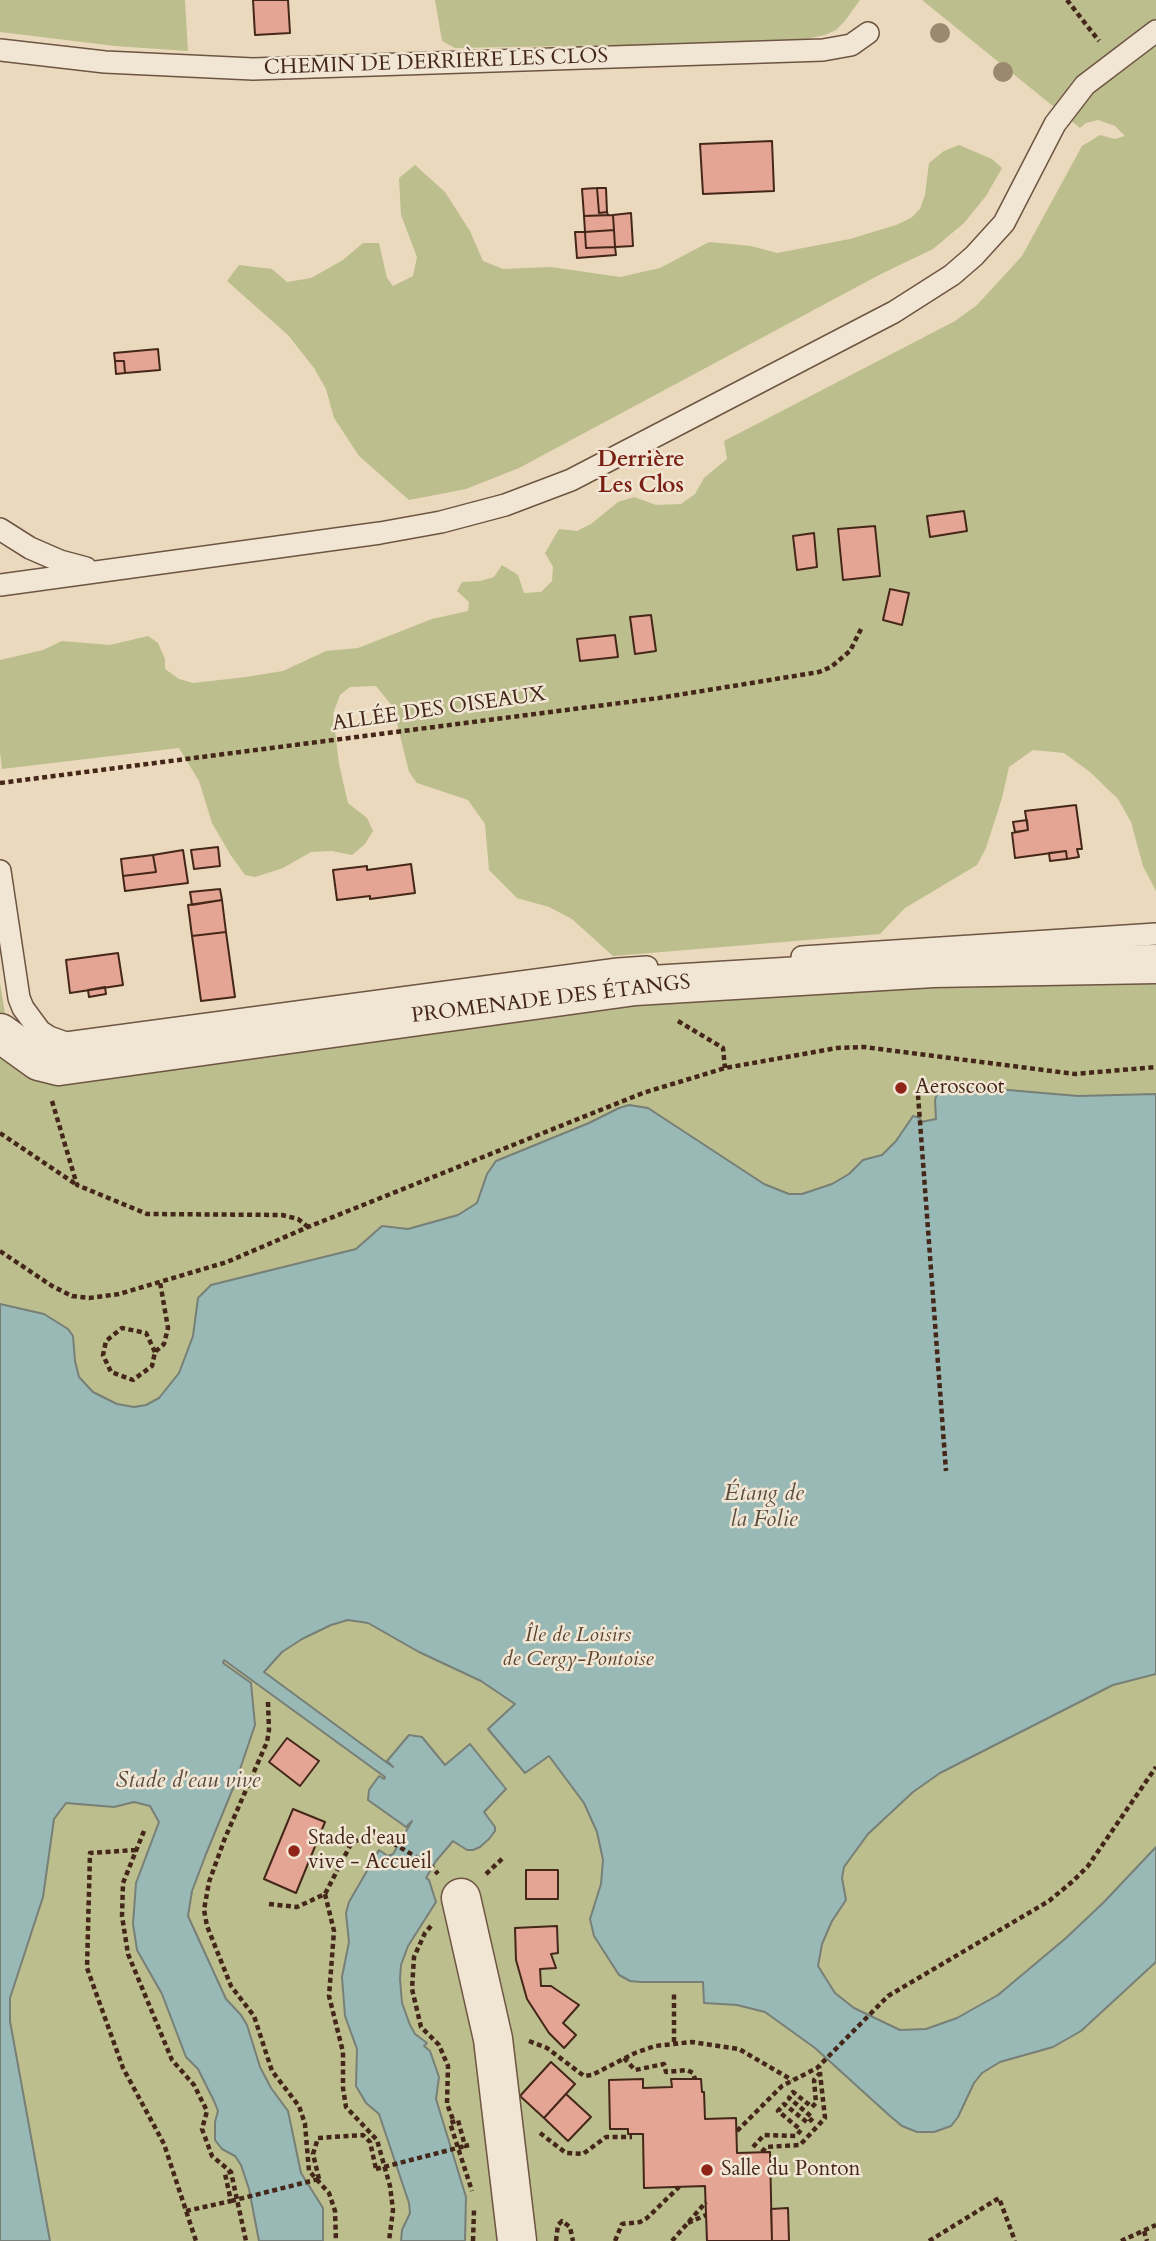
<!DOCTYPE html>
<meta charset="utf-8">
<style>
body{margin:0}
canvas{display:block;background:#ead9bc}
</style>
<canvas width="1156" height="2241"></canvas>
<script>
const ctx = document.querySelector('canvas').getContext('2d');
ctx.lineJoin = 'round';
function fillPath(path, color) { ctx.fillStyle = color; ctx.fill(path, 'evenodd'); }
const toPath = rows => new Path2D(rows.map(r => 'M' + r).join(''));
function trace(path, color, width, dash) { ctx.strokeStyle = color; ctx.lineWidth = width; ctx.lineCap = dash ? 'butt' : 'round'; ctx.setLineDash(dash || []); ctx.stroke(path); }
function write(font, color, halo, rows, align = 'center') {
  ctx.font = font + ' Cardo,serif'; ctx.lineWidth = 5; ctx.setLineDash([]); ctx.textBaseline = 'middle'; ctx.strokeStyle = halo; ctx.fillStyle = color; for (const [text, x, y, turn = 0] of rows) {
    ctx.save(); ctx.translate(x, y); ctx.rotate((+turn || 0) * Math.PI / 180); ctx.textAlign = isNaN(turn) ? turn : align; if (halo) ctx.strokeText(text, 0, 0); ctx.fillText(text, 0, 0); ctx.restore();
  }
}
const green = toPath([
 [0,0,185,0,188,51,115,46,0,32],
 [435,0,860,0,844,22,836,30,825,35,790,42,455,48,442,41],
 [922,0,1156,0,1156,891,1143,866,1131,822,1118,799,1090,772,1064,753,1033,750,1009,767,1002,798,986,848,977,865,905,908,880,934,613,956,572,919,549,907,517,898,489,870,485,824,468,800,417,783,409,772,393,707,376,686,350,687,340,695,333,714,339,764,348,803,367,818,373,831,365,844,352,855,332,851,311,852,283,868,255,877,245,875,230,854,212,823,199,781,179,748,2,769,0,752,0,660,43,650,62,641,110,645,148,636,158,643,165,659,165,669,179,679,193,683,246,677,283,671,326,651,358,648,432,619,468,611,469,602,457,591,462,582,480,581,494,577,502,565,518,575,524,593,541,592,552,581,553,567,545,553,559,529,577,531,591,524,618,502,634,497,656,505,681,504,695,494,704,478,727,459,724,441,955,321,977,305,1022,256,1082,146,1100,135,1115,139,1125,136,1115,126,1098,120,1086,123,1080,128],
 [959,145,992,159,1002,168,986,196,964,223,933,249,879,275,519,468,466,489,409,500,359,456,334,418,326,389,314,368,288,335,227,281,239,265,272,269,287,282,311,278,343,260,363,243,379,243,387,278,393,286,413,276,417,257,401,215,399,178,415,165,445,192,470,231,483,261,503,269,551,267,620,277,660,268,709,242,751,246,777,253,850,239,896,225,911,218,920,209,925,195,929,163,944,151],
 [1156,951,1156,2241,0,2241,0,983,5,1013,11,1022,30,1039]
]);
const water = toPath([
 [950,1085,1078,1096,1156,1094,1156,1674,1113,1685,940,1773,913,1792,868,1834,844,1867,842,1878,846,1900,832,1921,822,1944,818,1966,835,1993,854,2008,900,2030,926,2029,957,2018,998,1995,1066,1938,1104,1902,1156,1847,1156,1962,1081,2031,1053,2047,1000,2062,982,2073,974,2083,958,2117,951,2126,934,2132,917,2132,902,2126,890,2116,815,2048,765,2012,737,2005,704,2003,703,1982,640,1982,630,1981,619,1975,594,1936,590,1919,601,1884,603,1860,597,1832,584,1803,549,1756,525,1773,488,1729,515,1704,481,1681,419,1652,368,1623,348,1620,331,1625,302,1639,282,1652,264,1672,393,1767,387,1761,409,1735,422,1737,445,1765,470,1744,506,1789,484,1812,495,1827,495,1831,489,1839,480,1847,473,1850,467,1850,453,1841,436,1861,426,1878,429,1880,436,1902,408,1946,401,1965,400,1979,402,2003,410,2025,415,2034,427,2043,424,2046,430,2051,439,2077,436,2099,466,2197,465,2241,401,2241,402,2230,410,2213,409,2203,379,2114,366,2103,356,2086,357,2049,345,2016,342,1977,349,1942,346,1913,349,1902,379,1850,388,1856,393,1854,412,1821,406,1827,368,1800,369,1790,379,1776,384,1779,385,1777,224,1660,223,1663,251,1683,255,1725,236,1781,206,1854,192,1891,188,1916,226,1999,241,2015,247,2025,260,2067,271,2088,288,2111,301,2173,323,2208,323,2241,259,2241,249,2189,241,2165,235,2156,222,2149,215,2140,215,2122,218,2111,214,2101,198,2069,186,2057,162,1994,137,1950,133,1924,136,1883,159,1822,150,1806,134,1802,114,1807,66,1803,54,1819,43,1897,10,1998,10,2021,50,2241,0,2241,0,1304,44,1314,68,1329,73,1336,75,1361,79,1377,93,1392,117,1404,134,1407,146,1405,159,1398,179,1373,193,1336,198,1298,211,1285,356,1249,382,1226,408,1229,458,1215,477,1203,487,1174,496,1161,589,1123,619,1108,629,1105,648,1108,764,1184,789,1194,802,1194,832,1184,849,1174,863,1160,882,1155,896,1141,913,1116,920,1118,921,1122,936,1119,935,1100,938,1090,950,1085]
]);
const building = toPath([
 [253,0,288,0,290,33,255,35,253,0],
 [772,141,774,191,703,194,700,144,772,141],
 [597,188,599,213,607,212,608,215,584,216,582,189,597,188],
 [597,188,606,188,607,212,599,213,597,188],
 [631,213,633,246,615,247,613,215,631,213],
 [613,215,614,230,585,232,584,216,613,215],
 [614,230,615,247,586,248,585,232,614,230],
 [575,232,585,232,586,248,615,247,616,255,577,258,575,232],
 [158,349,160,370,125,373,124,361,115,361,114,353,158,349],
 [115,361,124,361,125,373,116,374,115,361],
 [964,511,967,531,930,537,927,516,964,511],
 [875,526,880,576,843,580,838,529,875,526],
 [814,533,817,567,797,570,793,536,814,533],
 [890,589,909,593,902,625,883,620,890,589],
 [651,615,656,651,635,654,630,617,651,615],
 [615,635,618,657,580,661,577,639,615,635],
 [1076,805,1082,849,1077,849,1079,857,1067,859,1066,851,1015,858,1012,833,1028,830,1025,811,1076,805],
 [1027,820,1028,830,1015,832,1013,822,1027,820],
 [218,847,220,866,194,869,191,850,218,847],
 [183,850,188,883,125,891,123,876,156,872,153,855,183,850],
 [1066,851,1067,859,1050,861,1049,853,1066,851],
 [153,855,156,872,123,876,121,859,153,855],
 [411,864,415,893,370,899,370,896,337,900,333,870,367,866,367,870,411,864],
 [220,889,222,900,192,905,190,892,220,889],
 [222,900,226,932,192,936,188,905,222,900],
 [226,932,235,997,201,1001,192,936,226,932],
 [118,953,123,985,70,993,66,960,118,953],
 [105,987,106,994,89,997,88,990,105,987],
 [287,1738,319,1761,300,1786,269,1762,287,1738],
 [293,1809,325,1822,296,1893,264,1879,293,1809],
 [526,1870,558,1870,558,1899,526,1899,526,1870],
 [557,1926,558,1953,551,1954,556,1968,540,1969,541,1986,551,1986,579,2005,563,2023,576,2035,564,2048,549,2033,527,1999,516,1960,515,1928,557,1926],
 [551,2062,575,2084,544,2118,520,2096,551,2062],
 [643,2079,643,2088,672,2087,671,2079,701,2079,702,2092,704,2092,705,2119,736,2118,737,2153,770,2152,772,2241,707,2241,705,2186,644,2188,643,2134,628,2134,628,2129,610,2129,609,2080,643,2079],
 [566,2094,591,2117,568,2141,544,2118,566,2094],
 [788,2208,789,2241,772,2241,771,2209,788,2208]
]);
const path = toPath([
 [1067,0,1099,41],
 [0,783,659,698,819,672,831,667,850,651,861,629],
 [678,1021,723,1048,725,1068],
 [918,1095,946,1471],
 [52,1101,77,1185,147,1214,282,1215,298,1219,308,1227],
 [0,1133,77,1185],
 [0,1251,52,1286,72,1296,89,1298,119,1294,227,1262,308,1227,643,1093,725,1068,837,1048,864,1047,1075,1074,1156,1067],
 [155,1352,146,1333,122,1328,106,1341,103,1355,111,1372,133,1380,152,1366,155,1352,164,1344,168,1328,160,1282],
 [268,1702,269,1730,267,1742,225,1838,209,1882,204,1910,207,1926,231,1986,254,2016,272,2071,299,2106,305,2124,309,2171,329,2193,335,2211,336,2241],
 [144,1831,123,1883,122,1916,128,1954,172,2060,194,2085,207,2111,202,2129,212,2156,231,2172,246,2241],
 [136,1850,90,1853,87,1968,123,2068,164,2144,196,2241],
 [486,1874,503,1858],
 [325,1894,334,1931,329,1996,343,2052,343,2088,346,2107,377,2140,390,2186,393,2210,389,2241],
 [269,1904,297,1907,325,1894,352,1842,375,1835,398,1846,432,1867,438,1874],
 [431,1926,425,1933,414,1957,412,1989,421,2027,439,2045,448,2066,447,2104,454,2122],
 [529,2041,547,2048,584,2076,592,2075,635,2053,655,2046,692,2042,739,2049,792,2080],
 [674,2042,674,1993],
 [624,2058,635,2070,664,2064,666,2072,687,2070,693,2073,695,2079],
 [737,2131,782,2086,817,2068,888,1996,1049,1901,1073,1881,1088,1866,1156,1767],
 [540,2133,566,2153,583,2154,606,2137,632,2137],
 [469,2145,465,2146,458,2120,450,2123,472,2191],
 [753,2147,764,2135,796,2136,801,2130,778,2111,784,2104,808,2123,813,2118,789,2098,793,2092,812,2107,816,2103,814,2080,820,2073,819,2066],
 [762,2152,766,2147,800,2145,825,2118,820,2073],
 [319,2179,313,2154,318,2138,363,2135,370,2142,376,2169],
 [186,2211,231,2201,225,2174,230,2172],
 [688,2223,706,2215],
 [1144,2231,1147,2241],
 [473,2241,474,2210],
 [556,2241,558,2225,562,2221,570,2227,573,2241],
 [615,2241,622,2224,640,2222,647,2218,679,2187],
 [672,2241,706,2202],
 [929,2241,999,2198,1015,2241],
 [1121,2241,1156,2225]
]);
const lane = toPath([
 [0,50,105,62,253,69,823,50,851,45,868,33],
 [0,529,30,548,60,561,86,568],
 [0,585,380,533,441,522,505,505,571,480,894,312,952,275,974,256,1004,223,1055,124,1085,85,1156,31],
 [0,871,19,998,23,1008,40,1031,49,1037,66,1043,618,969,647,967],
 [802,957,1156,934]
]);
const street = toPath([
 [0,1033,39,1061,59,1066,635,986,933,968,1156,964],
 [461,1898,493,2039,517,2241]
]);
const pathBridge = toPath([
 [376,2169,465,2146],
 [231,2201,319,2179]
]);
const trees = [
 [940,33],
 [1003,72]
];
const markers = [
 [901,1088,7,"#8f2418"],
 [294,1851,7,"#8f2418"],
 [707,2170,7,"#8f2418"]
];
const streetNames = [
 ["CHEMIN DE DERRIÈRE LES CLOS",436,63,-2],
 ["ALLÉE DES OISEAUX",439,710,-8],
 ["PROMENADE DES ÉTANGS",551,1000,-7]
];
const poiNames = [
 ["Aeroscoot",915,1088],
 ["Stade d'eau",308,1839],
 ["vive - Accueil",308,1863],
 ["Salle du Ponton",721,2170]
];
const parkNames = [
 ["Île de Loisirs",578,1636],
 ["de Cergy-Pontoise",578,1660]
];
const neighbourhoodNames = [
 ["Derrière",641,461],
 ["Les Clos",641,487]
];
const waterNames = [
 ["Étang de",764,1495],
 ["la Folie",764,1521],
 ["Stade d'eau vive",188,1782]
];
fillPath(green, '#bcbe8d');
fillPath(water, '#98b9b5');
trace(water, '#777f77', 2);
fillPath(building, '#e5a594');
trace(building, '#452719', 2);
trace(lane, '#6e5442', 24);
trace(street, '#6e5442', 41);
trace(path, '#452719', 4.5, [5, 3.5]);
trace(lane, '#f1e6d3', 21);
trace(street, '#f1e6d3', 38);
trace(pathBridge, '#452719', 4.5, [5, 3.5]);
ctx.fillStyle = '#9c886f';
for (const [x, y] of trees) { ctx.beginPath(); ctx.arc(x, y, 10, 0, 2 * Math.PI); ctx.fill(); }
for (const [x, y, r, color] of markers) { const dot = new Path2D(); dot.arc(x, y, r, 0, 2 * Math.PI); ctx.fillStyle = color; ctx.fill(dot); trace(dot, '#f1e6d3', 2.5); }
write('21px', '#452719', '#f1e6d3', streetNames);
write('21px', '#452719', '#f1e6d3', poiNames, 'left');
write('italic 21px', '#5d4530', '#f1e6d3', parkNames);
write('bold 23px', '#7a1f14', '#f1e6d3', neighbourhoodNames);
write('italic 23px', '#5a4c40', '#f1e6d3', waterNames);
</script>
